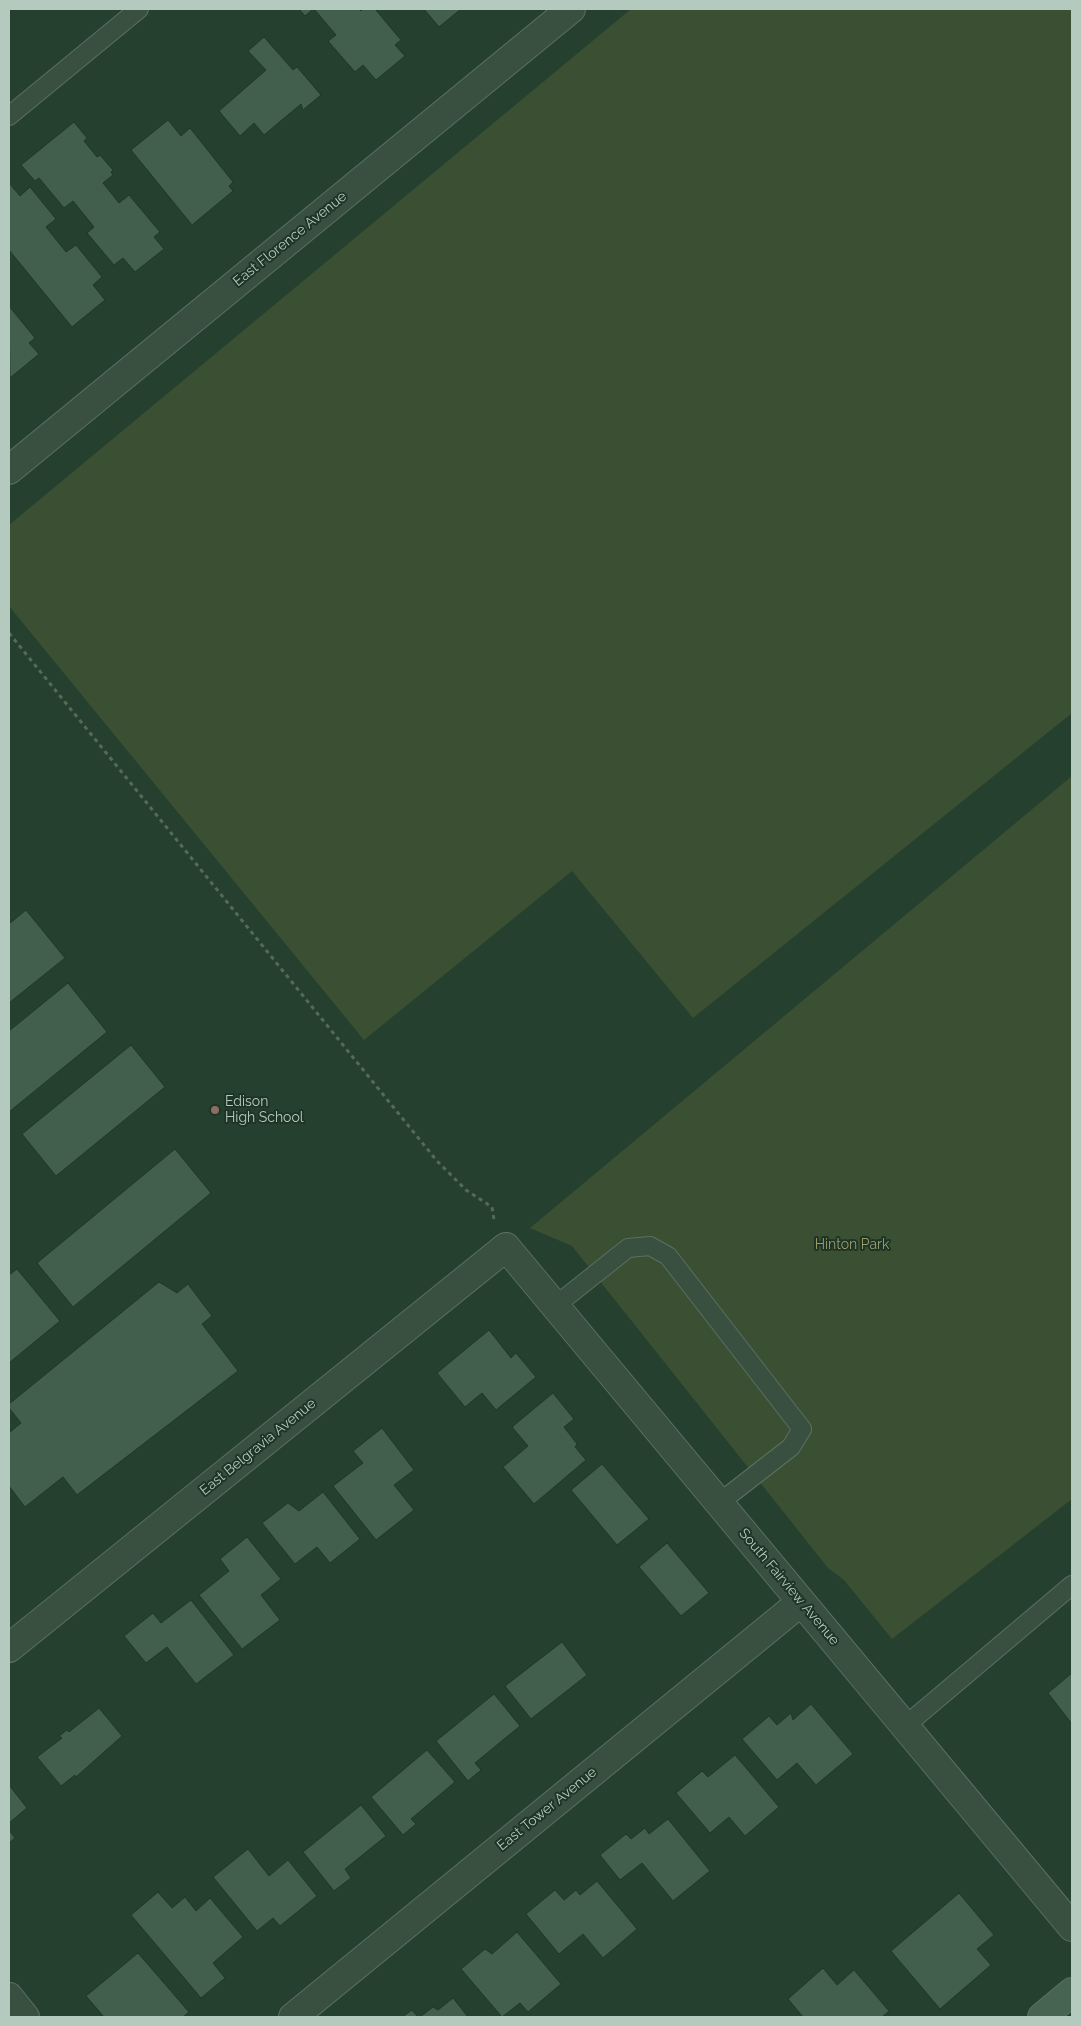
<!DOCTYPE html>
<style>
body{margin:0}
#map{position:relative;width:1081px;height:2026px;overflow:hidden;background:#25402f;font-family:Raleway,sans-serif}
canvas{display:block}
.frame{position:absolute;inset:0;border:10px solid #b5cabe;pointer-events:none}
</style>
<div id="map">
<canvas width="1081" height="2026"></canvas>
<div class="frame"></div>
</div>
<script>
const ctx = document.querySelector('canvas').getContext('2d');
ctx.lineJoin = 'round';
function fillPath(path, color) { ctx.fillStyle = color; ctx.fill(path, 'evenodd'); }
const toPath = rows => new Path2D(rows.map(r => 'M' + r).join(''));
function trace(path, color, width, dash) { ctx.strokeStyle = color; ctx.lineWidth = width; ctx.lineCap = dash ? 'butt' : 'round'; ctx.setLineDash(dash || []); ctx.stroke(path); }
function write(font, color, halo, rows, align = 'center') {
  ctx.font = font + ' Raleway,sans-serif'; ctx.lineWidth = 4; ctx.setLineDash([]); ctx.textBaseline = 'middle'; ctx.strokeStyle = halo; ctx.fillStyle = color; for (const [text, x, y, turn = 0] of rows) {
    ctx.save(); ctx.translate(x, y); ctx.rotate((+turn || 0) * Math.PI / 180); ctx.textAlign = isNaN(turn) ? turn : align; if (halo) ctx.strokeText(text, 0, 0); ctx.fillText(text, 0, 0); ctx.restore();
  }
}
const green = toPath([
 [631,9,1072,9,1072,713,693,1018,572,871,364,1040,9,606,9,525],
 [1072,776,1072,1499,892,1639,844,1580,828,1568,572,1246,530,1228]
]);
const building = toPath([
 [299,9,313,9,305,16,299,9],
 [314,9,359,9,361,11,363,9,375,9,401,40,395,45,405,56,376,80,363,65,355,72,328,41,336,35,314,9],
 [424,9,461,9,439,27,424,9],
 [264,37,293,70,297,67,321,95,303,110,301,104,264,135,254,123,240,136,219,111,266,70,248,51,264,37],
 [168,120,181,136,190,128,233,182,229,186,233,191,192,225,131,150,168,120],
 [74,122,87,138,84,141,97,157,100,155,113,170,111,172,113,175,103,183,119,203,129,195,160,232,154,237,164,249,135,272,123,258,114,265,87,233,94,227,73,201,64,208,39,178,35,181,21,165,74,122],
 [9,183,20,196,30,187,56,219,46,227,66,252,76,245,102,277,93,285,105,300,72,327,9,250,9,183],
 [9,306,35,338,29,343,39,354,10,378,9,306],
 [26,910,65,958,9,1003,9,924,26,910],
 [68,983,107,1032,9,1112,9,1031,68,983],
 [131,1045,165,1087,56,1176,22,1134,131,1045],
 [175,1149,211,1193,73,1307,37,1263,175,1149],
 [17,1269,60,1321,9,1363,9,1275,17,1269],
 [159,1282,177,1293,188,1284,212,1316,202,1324,238,1371,77,1495,63,1477,25,1507,9,1486,9,1433,21,1423,9,1408,9,1404,159,1282],
 [489,1330,511,1358,516,1353,536,1377,496,1410,482,1393,465,1407,437,1373,489,1330],
 [553,1393,574,1419,564,1427,577,1444,575,1447,586,1460,534,1504,503,1467,528,1446,512,1427,553,1393],
 [382,1428,414,1470,394,1485,414,1510,376,1540,333,1486,363,1463,353,1451,382,1428],
 [602,1464,649,1519,617,1545,571,1490,602,1464],
 [323,1492,360,1539,330,1563,317,1547,295,1564,262,1523,288,1503,299,1511,323,1492],
 [247,1537,281,1579,261,1595,280,1620,242,1649,199,1595,229,1571,220,1559,247,1537],
 [667,1543,709,1593,681,1616,639,1567,667,1543],
 [191,1600,234,1655,196,1684,167,1647,146,1663,124,1636,153,1613,161,1623,191,1600],
 [562,1642,587,1675,531,1719,505,1686,562,1642],
 [1072,1673,1072,1724,1048,1693,1072,1673],
 [494,1694,520,1726,475,1763,481,1770,468,1781,436,1741,494,1694],
 [811,1704,853,1754,816,1785,797,1763,777,1780,742,1739,769,1716,777,1725,791,1713,793,1720,811,1704],
 [99,1708,122,1736,76,1777,75,1775,61,1786,37,1757,62,1738,59,1736,67,1730,69,1732,99,1708],
 [427,1750,455,1782,411,1819,416,1824,403,1835,371,1797,427,1750],
 [735,1755,779,1807,745,1836,729,1817,710,1833,676,1793,702,1771,708,1777,735,1755],
 [9,1785,27,1808,9,1823,9,1785],
 [361,1805,386,1836,345,1869,351,1878,334,1891,303,1852,361,1805],
 [668,1819,710,1871,673,1901,642,1863,620,1880,600,1855,626,1834,631,1839,645,1828,649,1834,668,1819],
 [9,1830,15,1838,9,1843,9,1830],
 [248,1849,269,1876,288,1860,317,1896,280,1926,273,1918,257,1931,213,1877,248,1849],
 [597,1881,637,1929,603,1958,583,1934,559,1954,526,1914,555,1890,564,1900,576,1890,580,1895,597,1881],
 [158,1892,172,1908,185,1897,196,1911,210,1898,243,1937,213,1963,225,1978,201,1998,131,1915,158,1892],
 [959,1893,994,1935,977,1949,991,1965,940,2009,891,1951,959,1893],
 [517,1932,561,1984,528,2012,520,2003,502,2017,461,1969,485,1949,492,1954,517,1932],
 [138,1953,189,2012,183,2017,104,2017,86,1996,138,1953],
 [823,1968,837,1985,854,1970,889,2011,882,2017,803,2017,788,1999,823,1968],
 [453,1998,468,2017,420,2017,433,2007,438,2010,453,1998],
 [412,2010,418,2017,402,2017,412,2010]
]);
const path = toPath([
 [9,633,437,1161,466,1190,492,1207,494,1220]
]);
const lane = toPath([
 [9,116,139,9],
 [555,1306,628,1248,650,1246,668,1256,802,1429,791,1447,719,1503],
 [905,1726,1072,1585]
]);
const street = toPath([
 [9,470,571,9],
 [9,1648,506,1247,1072,1927],
 [9,1997,25,2017],
 [293,2017,801,1602]
]);
const secondary = toPath([
 [1042,2017,1072,1992]
]);
const markers = [
 [215,1110,5,"#8d6e63"]
];
const streetNames = [
 ["East Florence Avenue",290,239,-39],
 ["East Belgravia Avenue",258,1447,-39],
 ["South Fairview Avenue",789,1587,50],
 ["East Tower Avenue",547,1809,-39]
];
const poiNames = [
 ["Edison",225,1102],
 ["High School",225,1118]
];
const parkNames = [
 ["Hinton Park",852,1245]
];
fillPath(green, '#3b5032');
fillPath(building, '#415f4c');
trace(building, '#203728', 1);
trace(lane, '#5a7062', 20);
trace(street, '#5a7062', 30);
trace(secondary, '#5a7062', 30);
trace(path, '#556b54', 3, [4, 4]);
trace(lane, '#395041', 18);
trace(street, '#395041', 28);
trace(secondary, '#476352', 28);
for (const [x, y, r, color] of markers) { const dot = new Path2D(); dot.arc(x, y, r, 0, 2 * Math.PI); ctx.fillStyle = color; ctx.fill(dot); trace(dot, '#1e3526', 2); }
write('14px', '#b5cabe', '#1e3526', streetNames);
write('14px', '#b5cabe', '#1e3526', poiNames, 'left');
write('14px', '#9b9c6c', '#1e3526', parkNames);
</script>
